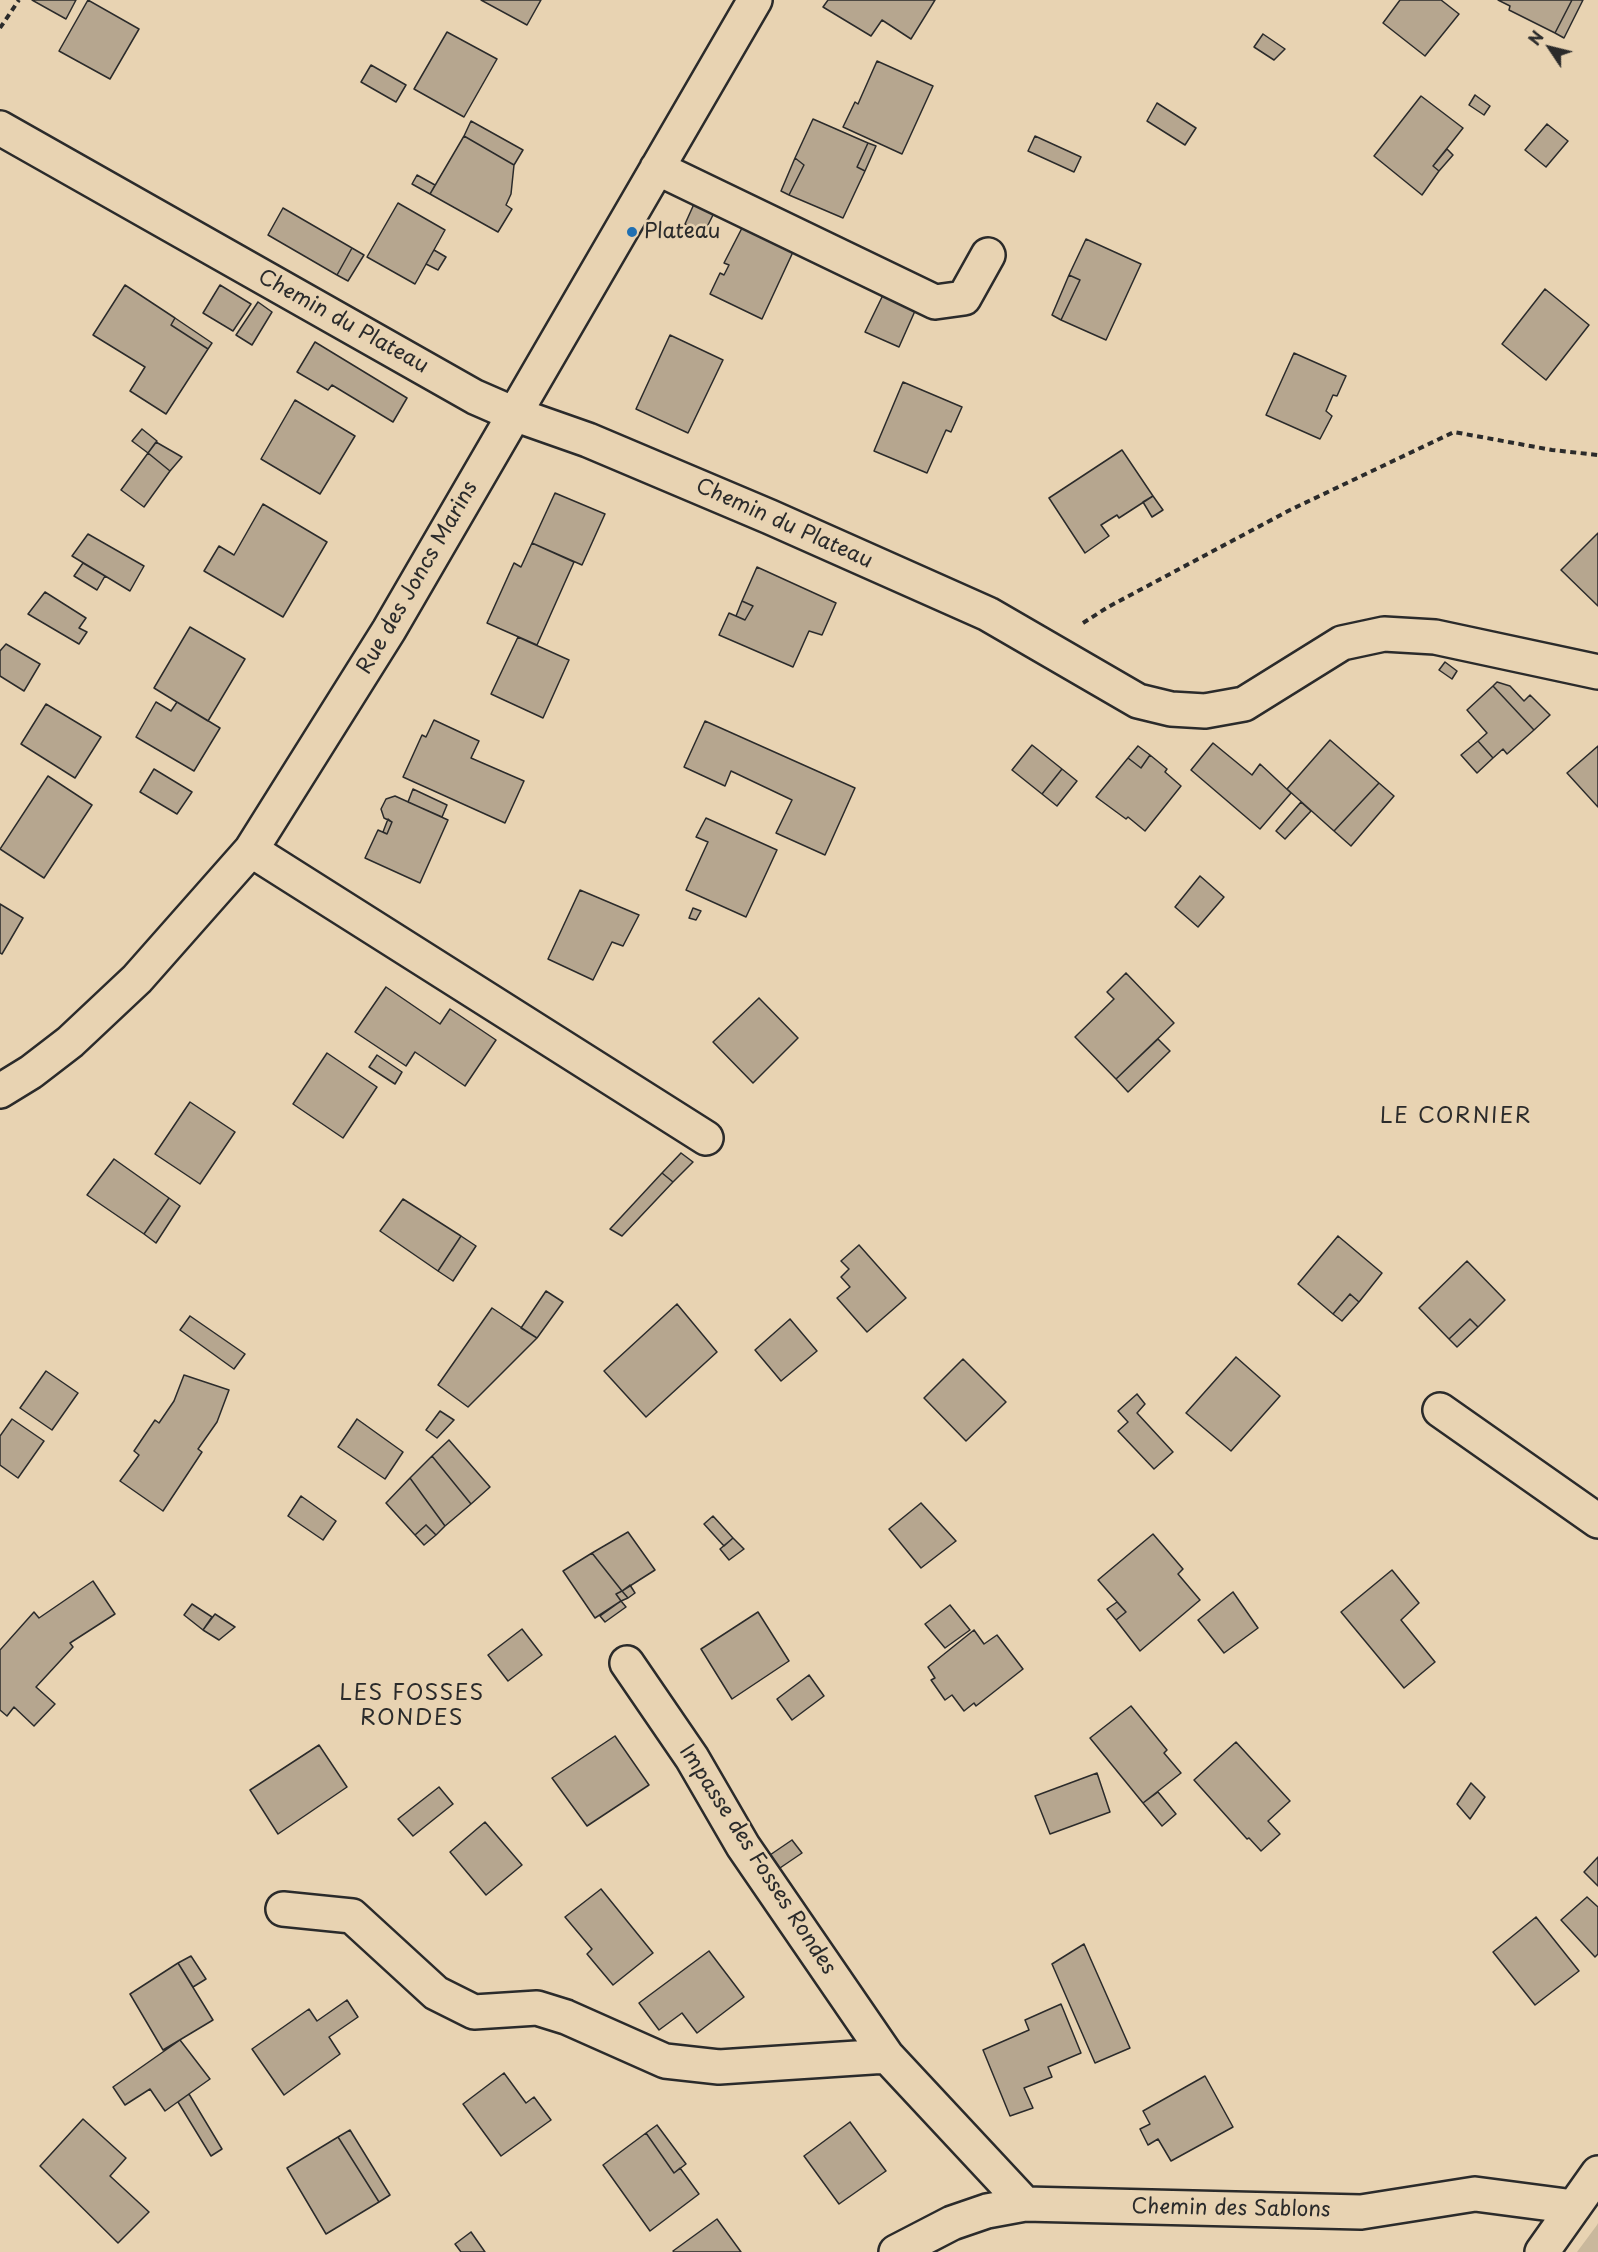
<!DOCTYPE html>
<style>
body{margin:0}
#map{position:relative;width:1598px;height:2252px;overflow:hidden;background:#e8d3b2;font-family:"Playpen Sans",sans-serif}
canvas{display:block}
.north{position:absolute;left:1520px;top:18px;width:60px;height:60px;-webkit-text-stroke:4px #e8d3b2;paint-order:stroke;rotate:305deg;font-size:16px;font-weight:700;line-height:24px;text-align:center;color:#2b2b2b}
.north::after{content:'';display:block;margin:auto;width:21px;height:27px;background:#2b2b2b;clip-path:polygon(50% 0,100% 100%,50% 72%,0 100%)}
</style>
<div id="map">
<canvas width="1598" height="2252"></canvas>
<div class="north">N</div>
</div>
<script>
const ctx = document.querySelector('canvas').getContext('2d');
ctx.lineJoin = 'round';
function fillPath(path, color) { ctx.fillStyle = color; ctx.fill(path, 'evenodd'); }
const toPath = rows => new Path2D(rows.map(r => 'M' + r).join(''));
function trace(path, color, width, dash) { ctx.strokeStyle = color; ctx.lineWidth = width; ctx.lineCap = dash ? 'butt' : 'round'; ctx.setLineDash(dash || []); ctx.stroke(path); }
function write(font, color, halo, rows, align = 'center') {
  ctx.font = font + ' "Playpen Sans",sans-serif'; ctx.lineWidth = 5; ctx.setLineDash([]); ctx.textBaseline = 'middle'; ctx.strokeStyle = halo; ctx.fillStyle = color; for (const [text, x, y, turn = 0] of rows) {
    ctx.save(); ctx.translate(x, y); ctx.rotate((+turn || 0) * Math.PI / 180); ctx.textAlign = isNaN(turn) ? turn : align; if (halo) ctx.strokeText(text, 0, 0); ctx.fillText(text, 0, 0); ctx.restore();
  }
}
const green = toPath([
 [1598,2223,1598,2252,1577,2252,1597,2225]
]);
const building = toPath([
 [32,0,76,0,66,19,32,0],
 [88,0,139,29,110,79,59,51,88,0],
 [481,0,541,0,527,25,481,0],
 [828,0,935,0,911,39,882,20,871,36,823,7,828,0],
 [1400,0,1441,0,1459,14,1425,56,1383,23,1400,0],
 [1498,0,1572,0,1555,33,1509,10,1510,6,1498,0],
 [1572,0,1583,0,1564,38,1555,33,1572,0],
 [447,32,497,59,464,117,414,89,447,32],
 [1263,34,1285,49,1274,60,1254,47,1263,34],
 [877,61,933,86,902,154,843,127,855,102,858,104,877,61],
 [371,65,406,85,396,102,361,82,371,65],
 [1475,95,1490,106,1484,115,1469,105,1475,95],
 [1421,96,1463,128,1433,166,1439,171,1422,195,1374,156,1421,96],
 [1157,103,1196,128,1185,145,1147,121,1157,103],
 [813,119,868,143,857,167,865,171,843,218,789,195,804,165,795,158,813,119],
 [471,121,523,150,514,165,464,136,471,121],
 [1547,124,1568,141,1546,167,1525,150,1547,124],
 [464,136,514,165,511,194,506,205,512,209,498,232,430,194,464,136],
 [1035,136,1081,157,1074,172,1028,151,1035,136],
 [868,143,876,146,865,171,857,167,868,143],
 [1447,149,1453,155,1439,171,1433,166,1447,149],
 [795,158,804,165,789,195,781,191,795,158],
 [417,175,435,185,430,194,412,184,417,175],
 [398,203,445,230,415,284,367,257,398,203],
 [694,204,714,213,704,233,685,224,694,204],
 [283,208,352,248,337,275,268,235,283,208],
 [742,228,793,252,762,319,710,294,720,273,724,275,729,265,724,263,742,228],
 [1086,239,1141,264,1106,340,1061,320,1080,280,1069,275,1086,239],
 [352,248,364,255,348,281,337,275,352,248],
 [434,250,446,257,438,270,426,264,434,250],
 [1069,275,1080,280,1061,320,1052,315,1069,275],
 [125,285,175,318,171,325,208,349,166,414,130,391,145,367,93,335,125,285],
 [220,285,251,304,233,331,203,313,220,285],
 [1545,289,1589,325,1546,380,1502,344,1545,289],
 [883,295,915,311,899,347,865,332,883,295],
 [258,302,272,312,252,345,236,335,258,302],
 [175,318,212,343,208,349,171,325,175,318],
 [670,335,723,360,688,433,636,409,670,335],
 [315,342,407,398,393,422,332,385,328,390,297,372,315,342],
 [1294,353,1346,376,1337,396,1333,395,1326,411,1332,416,1320,439,1266,415,1294,353],
 [903,382,962,407,951,432,946,430,927,473,874,451,903,382],
 [295,400,355,436,320,494,261,459,295,400],
 [142,429,157,441,148,453,132,441,142,429],
 [156,442,182,457,170,471,148,453,156,442],
 [1122,450,1153,496,1119,518,1117,515,1101,525,1109,536,1085,553,1049,498,1122,450],
 [148,453,170,471,144,507,121,490,148,453],
 [555,493,605,514,582,565,532,543,555,493],
 [1153,496,1163,510,1152,517,1143,502,1153,496],
 [263,504,327,542,283,617,204,571,219,546,234,555,263,504],
 [1598,533,1598,606,1561,570,1598,533],
 [88,534,144,566,130,591,72,556,88,534],
 [532,543,574,562,537,645,487,623,514,563,521,567,532,543],
 [83,563,105,576,97,590,74,576,83,563],
 [757,567,836,603,822,635,809,631,793,667,719,635,729,613,745,620,753,606,742,601,757,567],
 [45,592,86,618,79,628,87,632,79,644,28,614,45,592],
 [742,601,753,606,745,620,736,616,742,601],
 [190,627,245,659,208,721,154,688,190,627],
 [518,637,569,660,543,718,491,694,518,637],
 [6,644,40,664,24,691,0,676,0,651,6,644],
 [1445,662,1457,671,1452,679,1439,670,1445,662],
 [1497,682,1510,686,1524,701,1530,695,1550,715,1534,730,1493,686,1497,682],
 [1493,686,1534,730,1507,754,1503,749,1493,758,1478,741,1487,733,1467,710,1493,686],
 [156,702,171,711,177,702,220,728,194,771,136,737,156,702],
 [46,704,101,737,75,778,21,744,46,704],
 [434,720,479,741,471,758,524,781,505,823,403,777,422,735,426,737,434,720],
 [705,721,855,788,825,855,776,833,792,800,731,771,725,786,684,767,705,721],
 [1330,740,1379,783,1334,831,1287,789,1330,740],
 [1478,741,1493,758,1477,773,1461,755,1478,741],
 [1213,743,1252,775,1260,764,1291,793,1260,829,1191,770,1213,743],
 [1032,745,1062,769,1042,794,1012,770,1032,745],
 [1138,746,1150,755,1141,768,1128,758,1138,746],
 [1598,746,1598,807,1567,773,1598,746],
 [1150,755,1167,769,1165,772,1181,786,1145,831,1128,817,1126,819,1096,797,1128,758,1141,768,1150,755],
 [154,769,192,792,177,814,140,792,154,769],
 [1062,769,1077,781,1057,806,1042,794,1062,769],
 [48,776,92,805,44,878,0,849,48,776],
 [1379,783,1394,796,1351,846,1334,831,1379,783],
 [413,789,447,805,442,817,408,802,413,789],
 [395,796,448,820,420,883,365,858,378,830,387,834,392,822,384,818,381,809,386,799,395,796],
 [1301,802,1311,811,1285,839,1276,831,1301,802],
 [706,818,777,850,746,917,686,890,708,842,696,837,706,818],
 [388,819,392,822,387,834,383,832,388,819],
 [1200,876,1224,897,1198,927,1175,907,1200,876],
 [580,890,639,915,623,946,612,942,593,980,548,959,580,890],
 [0,904,23,918,2,954,0,953,0,904],
 [693,908,701,911,696,920,689,918,693,908],
 [1126,973,1174,1023,1116,1079,1075,1037,1114,999,1107,992,1126,973],
 [386,987,440,1024,450,1009,496,1040,465,1086,415,1052,406,1066,355,1032,386,987],
 [759,998,798,1038,753,1083,713,1042,759,998],
 [1158,1039,1170,1051,1128,1092,1116,1079,1158,1039],
 [327,1053,377,1087,343,1138,293,1104,327,1053],
 [377,1055,402,1072,395,1084,369,1067,377,1055],
 [190,1102,235,1132,200,1184,155,1154,190,1102],
 [681,1153,693,1162,673,1182,662,1173,681,1153],
 [114,1159,169,1198,144,1234,87,1195,114,1159],
 [662,1173,673,1182,622,1236,610,1229,662,1173],
 [169,1198,180,1206,156,1243,144,1234,169,1198],
 [403,1199,461,1236,438,1271,380,1231,403,1199],
 [461,1236,476,1246,453,1281,438,1271,461,1236],
 [1338,1236,1382,1273,1359,1302,1350,1294,1333,1314,1298,1284,1338,1236],
 [859,1245,906,1298,867,1332,837,1298,850,1287,841,1277,849,1269,841,1261,859,1245],
 [1467,1261,1505,1300,1478,1327,1470,1319,1449,1339,1419,1308,1467,1261],
 [546,1291,563,1302,537,1338,521,1328,546,1291],
 [1350,1294,1359,1302,1342,1321,1333,1314,1350,1294],
 [677,1304,717,1352,646,1417,604,1371,677,1304],
 [492,1308,537,1338,468,1407,438,1385,492,1308],
 [190,1316,245,1354,234,1369,180,1330,190,1316],
 [790,1319,817,1351,781,1381,755,1350,790,1319],
 [1470,1319,1478,1327,1457,1347,1449,1339,1470,1319],
 [1236,1357,1280,1396,1231,1451,1186,1413,1236,1357],
 [963,1359,1006,1402,966,1441,924,1398,963,1359],
 [46,1371,78,1393,52,1430,20,1408,46,1371],
 [184,1375,229,1390,217,1422,198,1449,202,1452,163,1511,120,1481,139,1455,134,1451,155,1420,159,1423,174,1401,184,1375],
 [1137,1394,1145,1404,1137,1413,1173,1452,1154,1469,1118,1431,1128,1422,1118,1411,1137,1394],
 [440,1411,454,1420,437,1438,426,1430,440,1411],
 [12,1419,44,1441,18,1478,0,1465,0,1436,12,1419],
 [357,1419,403,1452,385,1479,338,1447,357,1419],
 [449,1440,490,1487,471,1504,432,1456,449,1440],
 [432,1456,471,1504,445,1526,410,1478,432,1456],
 [410,1478,445,1526,436,1535,426,1525,415,1535,386,1503,410,1478],
 [301,1496,336,1521,323,1540,288,1516,301,1496],
 [921,1503,956,1541,921,1568,889,1529,921,1503],
 [713,1516,733,1538,724,1546,704,1524,713,1516],
 [426,1525,436,1535,424,1545,415,1535,426,1525],
 [628,1532,655,1570,622,1591,592,1553,628,1532],
 [1153,1534,1183,1569,1178,1574,1200,1600,1140,1651,1116,1620,1126,1612,1098,1580,1153,1534],
 [733,1538,744,1549,729,1560,720,1549,733,1538],
 [592,1553,622,1591,616,1594,621,1601,595,1618,563,1571,592,1553],
 [1392,1570,1419,1603,1401,1620,1435,1662,1404,1688,1341,1612,1392,1570],
 [93,1581,115,1614,70,1643,73,1647,36,1687,55,1704,34,1726,14,1707,7,1716,0,1710,0,1650,34,1612,39,1618,93,1581],
 [630,1585,635,1593,628,1598,622,1591,630,1585],
 [622,1591,628,1598,621,1601,616,1594,622,1591],
 [1233,1592,1258,1628,1224,1653,1198,1620,1233,1592],
 [621,1601,626,1607,605,1622,600,1616,621,1601],
 [1117,1602,1126,1612,1116,1620,1107,1609,1117,1602],
 [192,1604,212,1617,203,1630,184,1615,192,1604],
 [950,1605,970,1630,945,1648,925,1624,950,1605],
 [758,1612,789,1661,732,1699,701,1649,758,1612],
 [215,1614,235,1627,219,1640,203,1630,215,1614],
 [522,1629,542,1655,508,1681,488,1655,522,1629],
 [974,1630,984,1644,997,1635,1023,1669,976,1706,974,1703,964,1711,952,1695,945,1700,931,1680,935,1678,928,1667,974,1630],
 [809,1675,824,1696,792,1720,777,1699,809,1675],
 [1131,1706,1167,1750,1164,1753,1181,1773,1143,1803,1090,1738,1131,1706],
 [615,1736,649,1785,587,1826,552,1778,615,1736],
 [1236,1742,1290,1801,1268,1821,1280,1834,1261,1851,1249,1838,1247,1839,1194,1780,1236,1742],
 [319,1745,347,1787,278,1834,250,1790,319,1745],
 [1097,1773,1110,1812,1050,1834,1035,1796,1097,1773],
 [1471,1783,1485,1797,1470,1819,1457,1804,1471,1783],
 [439,1787,453,1804,413,1836,398,1819,439,1787],
 [1158,1792,1176,1814,1162,1826,1143,1803,1158,1792],
 [485,1822,522,1865,486,1895,450,1852,485,1822],
 [792,1840,802,1853,777,1870,767,1857,792,1840],
 [1598,1857,1598,1886,1584,1872,1598,1857],
 [601,1889,653,1953,613,1985,587,1954,592,1949,565,1917,601,1889],
 [1587,1897,1598,1907,1598,1954,1595,1957,1561,1920,1587,1897],
 [1536,1917,1579,1971,1535,2005,1493,1952,1536,1917],
 [1084,1944,1130,2048,1095,2063,1052,1964,1084,1944],
 [709,1951,744,1997,697,2033,682,2013,659,2030,639,2003,709,1951],
 [191,1956,206,1979,193,1987,178,1963,191,1956],
 [178,1963,213,2020,163,2050,130,1994,178,1963],
 [347,2000,358,2017,329,2037,340,2054,284,2095,252,2049,309,2009,317,2021,347,2000],
 [1061,2004,1081,2053,1048,2067,1052,2077,1024,2088,1033,2108,1010,2116,983,2050,1029,2030,1025,2020,1061,2004],
 [180,2040,210,2079,165,2111,150,2089,125,2105,113,2087,180,2040],
 [504,2073,526,2103,534,2097,551,2120,501,2156,463,2104,504,2073],
 [1205,2076,1233,2127,1171,2161,1158,2139,1148,2145,1140,2129,1150,2124,1143,2111,1205,2076],
 [189,2094,222,2149,211,2156,178,2102,189,2094],
 [83,2119,126,2158,110,2176,149,2212,118,2243,40,2166,83,2119],
 [850,2122,886,2171,839,2204,804,2156,850,2122],
 [657,2125,686,2164,674,2173,646,2133,657,2125],
 [350,2130,390,2195,379,2202,338,2137,350,2130],
 [646,2133,674,2173,680,2168,699,2194,650,2231,603,2165,646,2133],
 [338,2137,379,2202,326,2234,287,2168,338,2137],
 [717,2219,741,2252,674,2252,673,2251,717,2219],
 [471,2232,485,2252,461,2252,455,2244,471,2232]
]);
const path = toPath([
 [0,28,19,0],
 [1083,623,1108,607,1290,510,1454,432,1552,450,1598,455]
]);
const minor = toPath([
 [0,128,475,397,514,414,588,440,770,517,988,614,1138,701,1171,709,1205,711,1244,704,1342,643,1384,634,1435,637,1598,672],
 [657,168,935,302,964,298,988,255],
 [251,850,706,1138],
 [0,1091,31,1072,70,1042,137,979,251,850,389,630,755,0],
 [1440,1410,1598,1521],
 [627,1663,692,1758,743,1846,887,2056],
 [283,1909,352,1916,436,1993,474,2012,537,2008,566,2017,665,2061,719,2067,887,2056,1025,2204],
 [896,2252,952,2223,987,2211,1025,2204,1361,2212,1475,2194,1574,2207],
 [1542,2252,1598,2173]
]);
const markers = [
 [632,232,6,"#1f6fb2"]
];
const poiNames = [
 ["Plateau",644,232]
];
const streetNames = [
 ["Chemin du Plateau",343,322,29],
 ["Chemin du Plateau",784,524,24],
 ["Rue des Joncs Marins",418,578,-60],
 ["Impasse des Fosses Rondes",757,1860,57],
 ["Chemin des Sablons",1231,2209,1]
];
const neighbourhoodNames = [
 ["LE CORNIER",1456,1117],
 ["LES FOSSES",412,1694],
 ["RONDES",412,1719]
];
fillPath(green, '#c9b89c');
fillPath(building, '#b6a68f');
trace(building, '#2b2b2b', 1.5);
trace(minor, '#2b2b2b', 38);
trace(path, '#2b2b2b', 4, [6, 4.5]);
trace(minor, '#e8d3b2', 33);
for (const [x, y, r, color] of markers) { const dot = new Path2D(); dot.arc(x, y, r, 0, 2 * Math.PI); ctx.fillStyle = color; ctx.fill(dot); trace(dot, '#e8d3b2', 2); }
write('21px', '#2b2b2b', '#e8d3b2', poiNames, 'left');
write('21px', '#2b2b2b', '#e8d3b2', streetNames);
ctx.letterSpacing = '1.5px';
write('22px', '#2b2b2b', '#e8d3b2', neighbourhoodNames);
ctx.letterSpacing = '0px';
</script>
